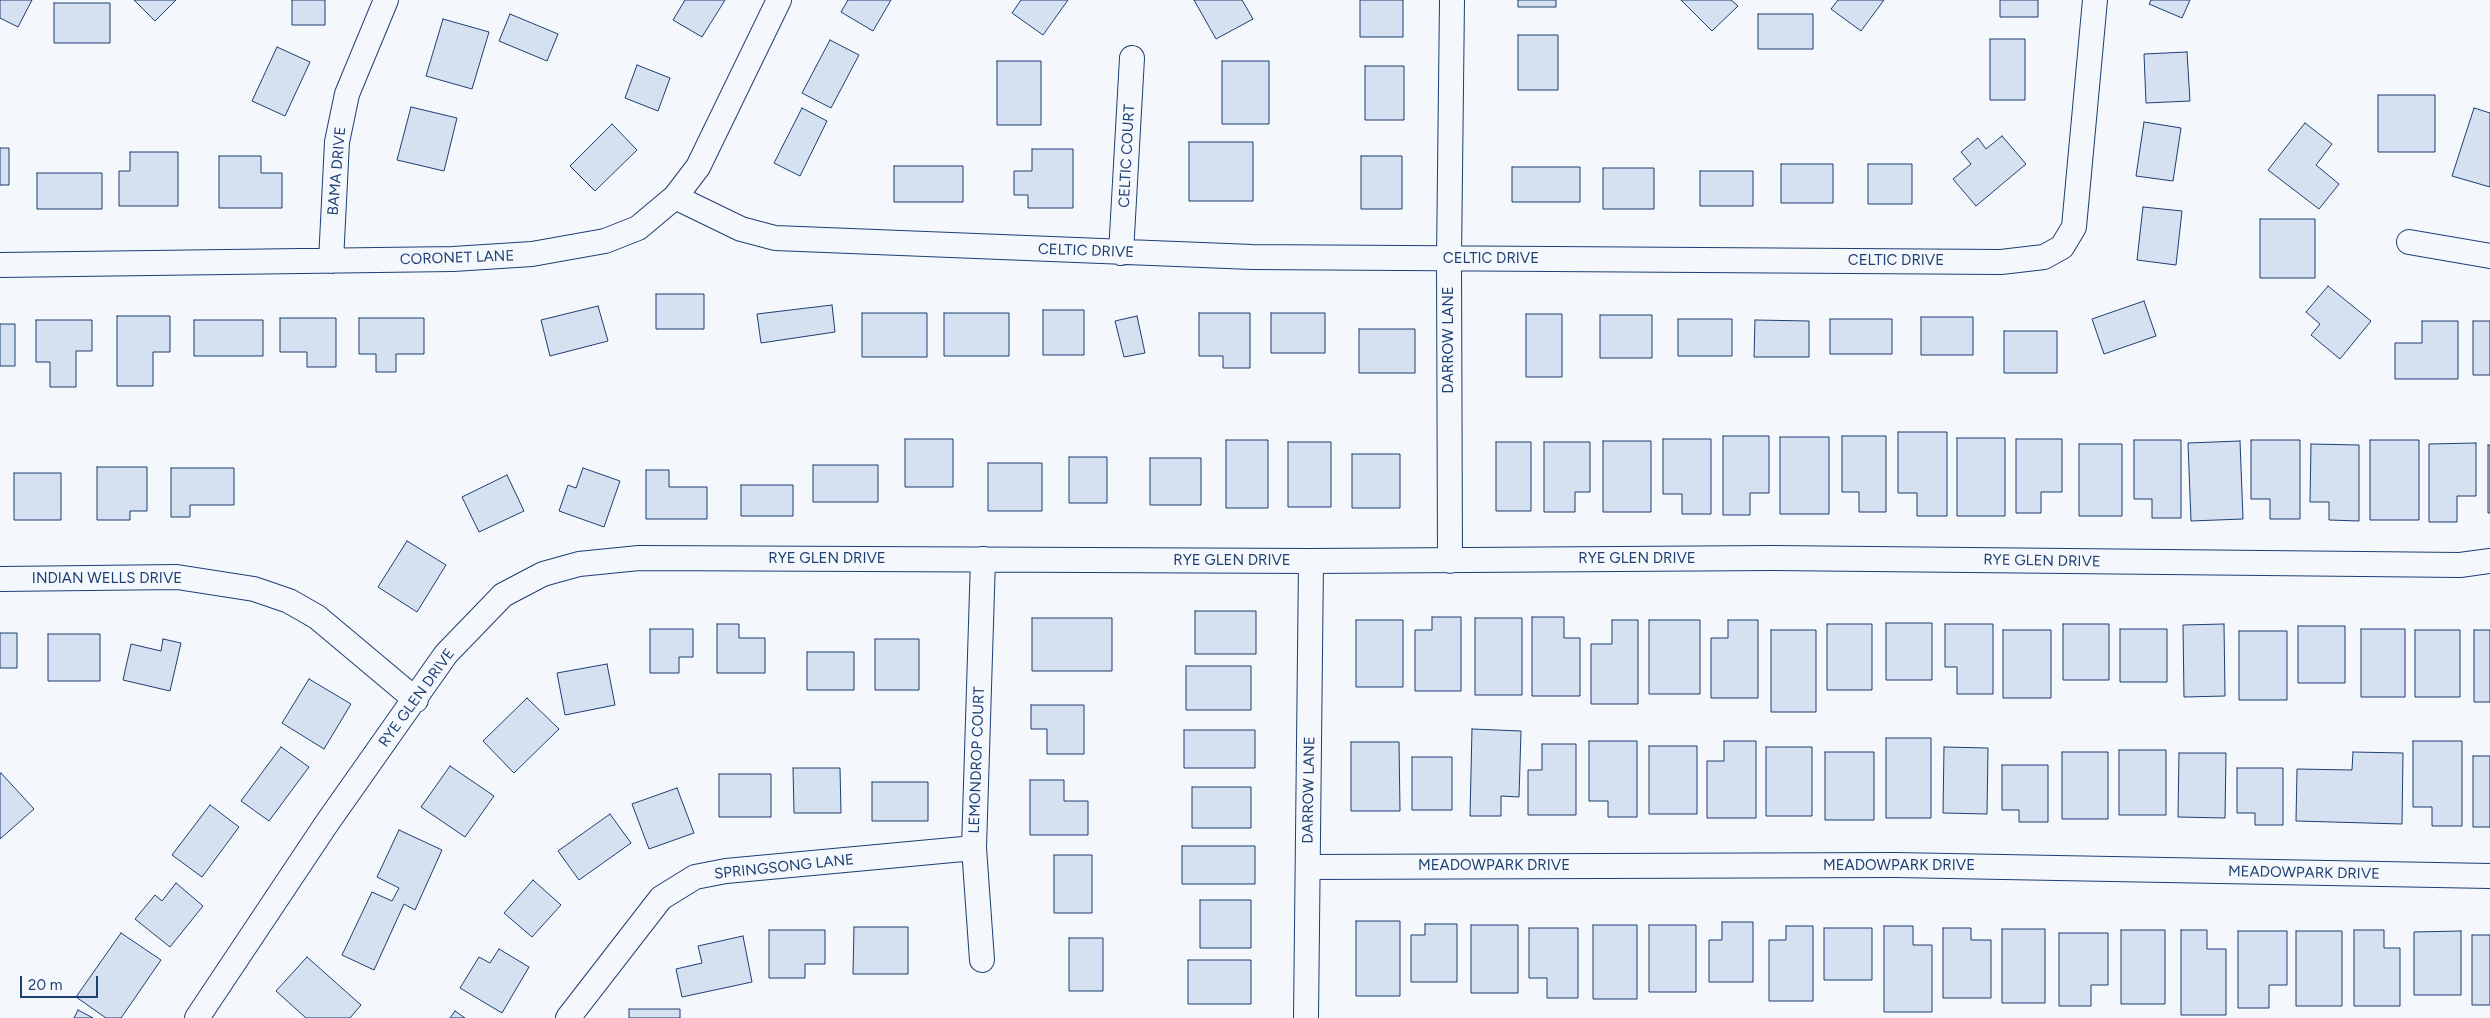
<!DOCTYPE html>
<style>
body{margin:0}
#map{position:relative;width:2490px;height:1018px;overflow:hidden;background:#f4f7fb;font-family:Figtree,sans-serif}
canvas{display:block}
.scale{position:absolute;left:20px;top:976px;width:78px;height:22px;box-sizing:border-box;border:2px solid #1d3f73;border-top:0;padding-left:6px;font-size:15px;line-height:18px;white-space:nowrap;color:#1d3f73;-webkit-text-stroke:4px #f4f7fb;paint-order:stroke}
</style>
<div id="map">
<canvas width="2490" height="1018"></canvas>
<div class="scale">20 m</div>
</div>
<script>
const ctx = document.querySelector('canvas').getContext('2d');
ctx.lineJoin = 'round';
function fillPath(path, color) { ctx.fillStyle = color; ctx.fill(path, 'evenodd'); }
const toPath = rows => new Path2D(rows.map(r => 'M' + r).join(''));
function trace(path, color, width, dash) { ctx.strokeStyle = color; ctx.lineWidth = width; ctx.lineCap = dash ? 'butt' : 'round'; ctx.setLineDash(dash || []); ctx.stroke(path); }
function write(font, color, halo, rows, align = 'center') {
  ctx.font = font + ' Figtree,sans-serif'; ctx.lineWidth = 4; ctx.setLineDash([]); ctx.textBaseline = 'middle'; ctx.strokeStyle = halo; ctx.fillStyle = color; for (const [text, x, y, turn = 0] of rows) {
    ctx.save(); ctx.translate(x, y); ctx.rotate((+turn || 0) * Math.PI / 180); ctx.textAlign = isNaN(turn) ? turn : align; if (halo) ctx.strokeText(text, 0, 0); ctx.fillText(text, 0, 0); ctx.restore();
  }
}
const building = toPath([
 [0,0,32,0,18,27,0,18,0,0],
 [134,0,176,0,155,21,134,0],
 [292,0,325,0,325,25,292,25,292,0],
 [685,0,725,0,702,37,673,20,685,0],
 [848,0,891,0,873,31,841,12,848,0],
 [1021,0,1068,0,1043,35,1012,13,1021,0],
 [1194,0,1242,0,1253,19,1216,39,1194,0],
 [1360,0,1403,0,1403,37,1360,37,1360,0],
 [1518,0,1556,0,1556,7,1518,7,1518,0],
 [1681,0,1731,0,1738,6,1712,31,1681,0],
 [1838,0,1884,0,1861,31,1831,9,1838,0],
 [2000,0,2038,0,2038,17,2000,17,2000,0],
 [2151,0,2190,0,2182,18,2149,4,2151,0],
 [54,3,110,3,110,43,54,43,54,3],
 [510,14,558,34,547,61,499,41,510,14],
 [1758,14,1813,14,1813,49,1758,49,1758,14],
 [443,19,489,32,472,89,426,76,443,19],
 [1518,35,1558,35,1558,90,1518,90,1518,35],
 [1990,39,2025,39,2025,100,1990,100,1990,39],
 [830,40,859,55,831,108,802,93,830,40],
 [277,47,310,62,285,116,252,101,277,47],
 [2187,52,2190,101,2146,103,2144,54,2187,52],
 [997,61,1041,61,1041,125,997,125,997,61],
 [1222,61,1269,61,1269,124,1222,124,1222,61],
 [637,65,670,78,658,111,625,98,637,65],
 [1365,66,1404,66,1404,120,1365,120,1365,66],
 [2378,95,2435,95,2435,152,2378,152,2378,95],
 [411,107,457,118,444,171,397,160,411,107],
 [802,108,827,121,800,176,774,163,802,108],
 [2474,108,2490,113,2490,187,2452,176,2474,108],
 [2144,122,2181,128,2173,181,2136,176,2144,122],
 [2305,123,2332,144,2316,165,2339,184,2319,209,2268,170,2305,123],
 [612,124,637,150,595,191,570,166,612,124],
 [2002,136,2026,164,1976,206,1953,179,1971,164,1961,152,1978,138,1986,149,2002,136],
 [1189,142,1253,142,1253,201,1189,201,1189,142],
 [0,148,9,148,9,185,0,185,0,148],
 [1032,149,1073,149,1073,208,1028,208,1028,195,1014,195,1014,171,1032,171,1032,149],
 [130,152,178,152,178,206,119,206,119,171,130,171,130,152],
 [219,156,261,156,261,173,282,173,282,208,219,208,219,156],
 [1361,156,1402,156,1402,209,1361,209,1361,156],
 [1781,164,1833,164,1833,203,1781,203,1781,164],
 [1868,164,1912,164,1912,204,1868,204,1868,164],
 [894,166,963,166,963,202,894,202,894,166],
 [1512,167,1580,167,1580,202,1512,202,1512,167],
 [1603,168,1654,168,1654,209,1603,209,1603,168],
 [1700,171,1753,171,1753,206,1700,206,1700,171],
 [37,173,102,173,102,209,37,209,37,173],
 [2143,207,2182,211,2176,265,2137,260,2143,207],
 [2260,219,2315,219,2315,278,2260,278,2260,219],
 [2328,286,2371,321,2340,359,2311,335,2320,324,2306,312,2328,286],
 [656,294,704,294,704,329,656,329,656,294],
 [2144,301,2156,336,2104,354,2092,319,2144,301],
 [832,305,835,332,761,343,757,314,832,305],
 [598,306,608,341,550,356,541,320,598,306],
 [1043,310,1084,310,1084,355,1043,355,1043,310],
 [862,313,927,313,927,357,862,357,862,313],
 [944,313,1009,313,1009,356,944,356,944,313],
 [1199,313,1250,313,1250,368,1223,368,1223,356,1199,356,1199,313],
 [1271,313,1325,313,1325,353,1271,353,1271,313],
 [1526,314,1562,314,1562,377,1526,377,1526,314],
 [1600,315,1652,315,1652,358,1600,358,1600,315],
 [117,316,170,316,170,352,153,352,153,386,117,386,117,316],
 [1137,316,1145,353,1124,357,1115,321,1137,316],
 [1921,317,1973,317,1973,355,1921,355,1921,317],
 [280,318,336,318,336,367,307,367,307,352,280,352,280,318],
 [359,318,424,318,424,354,396,354,396,372,376,372,376,354,359,354,359,318],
 [1678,319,1732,319,1732,356,1678,356,1678,319],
 [1830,319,1892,319,1892,354,1830,354,1830,319],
 [36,320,92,320,92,351,76,351,76,387,50,387,50,362,36,362,36,320],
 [194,320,263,320,263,356,194,356,194,320],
 [1755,320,1809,321,1809,357,1754,357,1755,320],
 [2422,321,2458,321,2458,379,2395,379,2395,343,2422,343,2422,321],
 [2473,321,2490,321,2490,375,2473,375,2473,321],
 [0,324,15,324,15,366,0,366,0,324],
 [1359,329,1415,329,1415,373,1359,373,1359,329],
 [2004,331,2057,331,2057,373,2004,373,2004,331],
 [1898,432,1947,432,1947,516,1917,516,1917,493,1898,493,1898,432],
 [1723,436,1769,436,1769,493,1750,493,1750,515,1723,515,1723,436],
 [1842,436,1886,436,1886,512,1859,512,1859,492,1842,492,1842,436],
 [1780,437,1829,437,1829,514,1780,514,1780,437],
 [1957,438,2005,438,2005,516,1957,516,1957,438],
 [905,439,953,439,953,487,905,487,905,439],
 [1663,439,1711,439,1711,514,1682,514,1682,494,1663,494,1663,439],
 [2016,439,2062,439,2062,492,2041,492,2041,513,2016,513,2016,439],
 [1226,440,1268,440,1268,508,1226,508,1226,440],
 [2134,440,2181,440,2181,518,2152,518,2152,499,2134,499,2134,440],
 [2251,440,2300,440,2300,519,2270,519,2270,499,2251,499,2251,440],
 [2370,440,2419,440,2419,520,2370,520,2370,440],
 [1603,441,1651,441,1651,512,1603,512,1603,441],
 [2240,441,2243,519,2191,521,2188,443,2240,441],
 [1288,442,1331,442,1331,507,1288,507,1288,442],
 [1496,442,1531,442,1531,511,1496,511,1496,442],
 [1544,442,1590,442,1590,492,1575,492,1575,512,1544,512,1544,442],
 [2476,443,2476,496,2457,496,2457,522,2429,522,2429,444,2476,443],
 [2079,444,2122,444,2122,516,2079,516,2079,444],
 [2311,444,2359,445,2359,521,2329,520,2329,502,2310,502,2311,444],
 [2488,445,2490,445,2490,513,2488,513,2488,445],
 [1352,454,1400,454,1400,508,1352,508,1352,454],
 [1069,457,1107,457,1107,503,1069,503,1069,457],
 [1150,458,1201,458,1201,505,1150,505,1150,458],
 [988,463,1042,463,1042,511,988,511,988,463],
 [813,465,878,465,878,502,813,502,813,465],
 [97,467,147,467,147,511,130,511,130,520,97,520,97,467],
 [171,468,234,468,234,505,190,505,190,517,171,517,171,468],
 [583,468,620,481,604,527,559,511,568,485,576,488,583,468],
 [646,470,669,470,669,487,707,487,707,519,646,519,646,470],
 [14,473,61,473,61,520,14,520,14,473],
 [507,475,524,511,479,532,462,497,507,475],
 [741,485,793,485,793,516,741,516,741,485],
 [407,541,446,565,417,612,378,587,407,541],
 [1195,611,1256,611,1256,654,1195,654,1195,611],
 [1432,617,1461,617,1461,691,1415,691,1415,630,1432,630,1432,617],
 [1532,617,1564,617,1564,638,1580,638,1580,696,1532,696,1532,617],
 [1032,618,1112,618,1112,671,1032,671,1032,618],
 [1475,618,1522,618,1522,695,1475,695,1475,618],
 [1356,620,1403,620,1403,687,1356,687,1356,620],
 [1612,620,1638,620,1638,704,1591,704,1591,644,1612,644,1612,620],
 [1649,620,1700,620,1700,694,1649,694,1649,620],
 [1728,620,1758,620,1758,698,1711,698,1711,638,1728,638,1728,620],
 [1886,623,1932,623,1932,680,1886,680,1886,623],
 [717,624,739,624,739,638,765,638,765,673,717,673,717,624],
 [1827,624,1872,624,1872,690,1827,690,1827,624],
 [1945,624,1993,624,1993,694,1957,694,1957,667,1945,667,1945,624],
 [2063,624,2109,624,2109,680,2063,680,2063,624],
 [2224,624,2225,696,2184,697,2183,625,2224,624],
 [2298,626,2345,626,2345,683,2298,683,2298,626],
 [650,629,693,629,693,657,679,657,679,673,650,673,650,629],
 [2120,629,2167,629,2167,682,2120,682,2120,629],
 [2361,629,2405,629,2405,697,2361,697,2361,629],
 [1771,630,1816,630,1816,712,1771,712,1771,630],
 [2003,630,2051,630,2051,698,2003,698,2003,630],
 [2415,630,2460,630,2460,697,2415,697,2415,630],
 [2474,630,2490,630,2490,702,2474,702,2474,630],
 [2239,631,2287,631,2287,700,2239,700,2239,631],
 [0,633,17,633,17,668,0,668,0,633],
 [48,634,100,634,100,681,48,681,48,634],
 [163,639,181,643,170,691,123,680,131,644,161,651,163,639],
 [875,639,919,639,919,690,875,690,875,639],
 [807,652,854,652,854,690,807,690,807,652],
 [607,664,615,705,565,715,557,673,607,664],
 [1186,666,1251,666,1251,710,1186,710,1186,666],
 [309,679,351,704,324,749,282,723,309,679],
 [527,698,559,729,514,773,483,741,527,698],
 [1031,705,1084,705,1084,754,1047,754,1047,729,1031,729,1031,705],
 [1472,729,1521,731,1519,797,1501,796,1501,816,1470,816,1472,729],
 [1184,730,1255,730,1255,768,1184,768,1184,730],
 [1886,738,1931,738,1931,818,1886,818,1886,738],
 [1589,741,1637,741,1637,817,1608,817,1608,801,1589,801,1589,741],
 [1724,741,1756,741,1756,818,1707,818,1707,761,1724,761,1724,741],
 [2413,741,2462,741,2462,826,2432,826,2432,807,2413,807,2413,741],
 [1351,742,1399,742,1400,811,1351,811,1351,742],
 [1542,744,1576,744,1576,815,1528,815,1528,770,1542,770,1542,744],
 [1649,746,1697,746,1697,814,1649,814,1649,746],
 [281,747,309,767,269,821,241,801,281,747],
 [1766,747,1812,747,1812,816,1766,816,1766,747],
 [1944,747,1988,748,1987,814,1943,813,1944,747],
 [2119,750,2166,750,2166,815,2119,815,2119,750],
 [1825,752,1874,752,1874,820,1825,820,1825,752],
 [2062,752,2108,752,2108,819,2062,819,2062,752],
 [2353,752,2403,753,2402,824,2296,821,2297,769,2352,770,2353,752],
 [2179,753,2226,753,2225,818,2178,817,2179,753],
 [2473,756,2490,756,2490,827,2473,827,2473,756],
 [1412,757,1452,757,1452,810,1412,810,1412,757],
 [2002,765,2048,765,2048,822,2019,822,2019,810,2002,810,2002,765],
 [450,766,494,796,465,837,421,807,450,766],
 [793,768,840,768,841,813,794,813,793,768],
 [2237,768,2283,768,2283,825,2255,825,2255,813,2237,813,2237,768],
 [1,773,34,809,0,839,0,774,1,773],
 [719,774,771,774,771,817,719,817,719,774],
 [1030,780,1064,780,1064,801,1088,801,1088,835,1030,835,1030,780],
 [872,782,928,782,928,821,872,821,872,782],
 [1192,787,1251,787,1251,828,1192,828,1192,787],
 [677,788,694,833,649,849,632,804,677,788],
 [210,805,239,827,202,877,172,855,210,805],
 [610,814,631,843,579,880,558,851,610,814],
 [399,830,442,850,415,910,404,904,374,970,342,955,372,892,392,901,399,888,377,877,399,830],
 [1182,846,1255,846,1255,884,1182,884,1182,846],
 [1054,855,1092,855,1092,913,1054,913,1054,855],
 [533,880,561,905,532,937,504,913,533,880],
 [176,883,203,906,170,947,135,919,155,895,162,901,176,883],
 [1200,900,1251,900,1251,948,1200,948,1200,900],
 [1356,921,1400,921,1400,996,1356,996,1356,921],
 [1722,922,1753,922,1753,982,1709,982,1709,940,1722,940,1722,922],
 [1425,924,1457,924,1457,982,1411,982,1411,935,1425,935,1425,924],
 [1471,925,1518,925,1518,993,1471,993,1471,925],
 [1593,925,1637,925,1637,999,1593,999,1593,925],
 [1649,925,1696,925,1696,992,1649,992,1649,925],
 [1786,926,1813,926,1813,1001,1769,1001,1769,940,1786,940,1786,926],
 [1884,926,1913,926,1913,945,1932,945,1932,1012,1884,1012,1884,926],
 [854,927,908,927,908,974,853,974,854,927],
 [1529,928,1578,928,1578,998,1547,998,1547,978,1529,978,1529,928],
 [1824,928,1872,928,1872,980,1824,980,1824,928],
 [1943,928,1971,928,1971,940,1991,940,1991,998,1943,998,1943,928],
 [2002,929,2045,929,2045,1003,2002,1003,2002,929],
 [769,930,825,930,825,964,805,964,805,978,769,978,769,930],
 [2121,930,2165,930,2165,1004,2121,1004,2121,930],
 [2181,930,2207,930,2207,949,2226,949,2226,1015,2181,1015,2181,930],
 [2354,930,2384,930,2384,948,2400,948,2400,1006,2354,1006,2354,930],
 [2238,931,2287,931,2287,985,2269,985,2269,1008,2238,1008,2238,931],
 [2296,931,2342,931,2342,1006,2296,1006,2296,931],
 [2461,931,2461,995,2414,995,2414,932,2461,931],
 [121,933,161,960,121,1018,106,1018,76,997,121,933],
 [2059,933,2108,933,2108,985,2091,985,2091,1006,2059,1006,2059,933],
 [2472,935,2490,935,2490,1005,2472,1005,2472,935],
 [743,936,752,982,682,997,676,969,702,963,698,946,743,936],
 [1069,938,1103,938,1103,991,1069,991,1069,938],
 [499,949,529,967,502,1013,460,988,479,957,490,963,499,949],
 [307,957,361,1005,350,1018,306,1018,276,991,307,957],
 [1188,960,1251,960,1251,1004,1188,1004,1188,960],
 [629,1009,680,1009,680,1018,629,1018,629,1009],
 [78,1010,93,1018,74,1018,78,1010],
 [455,1011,465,1018,450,1018,455,1011]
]);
const minor = toPath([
 [675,197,741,229,775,238,1252,257,2001,262,2044,257,2062,247,2074,227,2095,0],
 [2409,242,2490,256],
 [1121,253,1132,58],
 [331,261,337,142,347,94,386,0],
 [0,265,453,259,532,254,605,241,638,228,675,197,698,167,779,0],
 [1450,561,1449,259,1452,0],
 [0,579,177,577,254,589,289,601,317,617,416,700],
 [1308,867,1895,865,2490,876],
 [982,960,974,848,983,559],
 [197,1018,327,823,446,654,503,595,543,574,579,564,639,558,1311,561,1773,558,2460,565,2490,561],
 [568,1018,661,898,695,877,726,871,974,848],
 [1306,1018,1311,561]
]);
const streetNames = [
 ["CELTIC COURT",1127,156,-87],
 ["BAMA DRIVE",337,171,-85],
 ["CELTIC DRIVE",1086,251,2],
 ["CORONET LANE",457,258,-2],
 ["CELTIC DRIVE",1491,259],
 ["CELTIC DRIVE",1896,261],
 ["DARROW LANE",1449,340,-90],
 ["RYE GLEN DRIVE",827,559],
 ["RYE GLEN DRIVE",1637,559],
 ["RYE GLEN DRIVE",1232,561],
 ["RYE GLEN DRIVE",2042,561,1],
 ["INDIAN WELLS DRIVE",107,579],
 ["RYE GLEN DRIVE",417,698,-54],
 ["LEMONDROP COURT",977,760,-88],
 ["DARROW LANE",1309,790,-89],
 ["MEADOWPARK DRIVE",1494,866],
 ["MEADOWPARK DRIVE",1899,866],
 ["SPRINGSONG LANE",784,867,-6],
 ["MEADOWPARK DRIVE",2304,873,1]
];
fillPath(building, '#d5e0f0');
trace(building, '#1d3f73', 1);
trace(minor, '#1d3f73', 26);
trace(minor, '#f4f7fb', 24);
write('15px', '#1d3f73', '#f4f7fb', streetNames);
</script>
